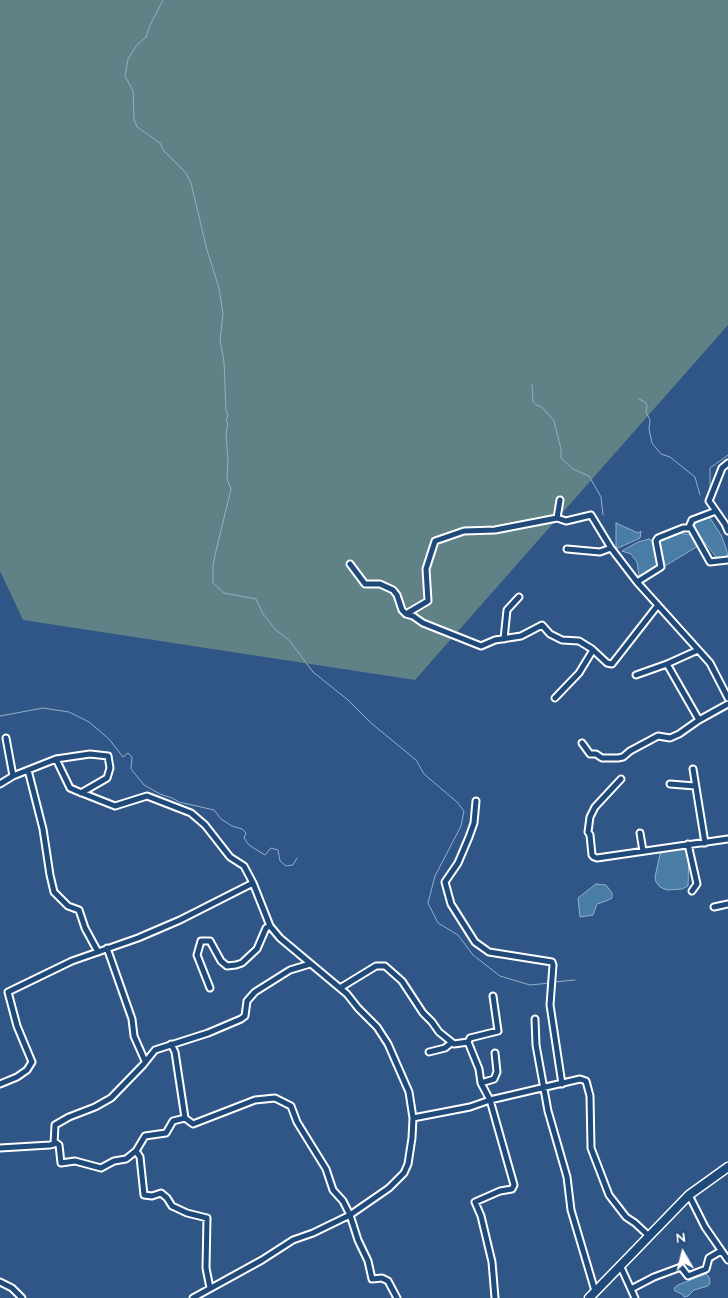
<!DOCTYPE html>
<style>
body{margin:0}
#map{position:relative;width:728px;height:1298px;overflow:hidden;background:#2f5686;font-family:"Architects Daughter",sans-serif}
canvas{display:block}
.north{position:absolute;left:658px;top:1228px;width:50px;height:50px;-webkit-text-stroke:4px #1f4a7a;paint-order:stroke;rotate:352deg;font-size:14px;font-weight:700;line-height:20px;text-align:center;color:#fff}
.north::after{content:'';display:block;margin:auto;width:18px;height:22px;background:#fff;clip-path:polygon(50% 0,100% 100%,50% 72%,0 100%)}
</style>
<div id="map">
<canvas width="728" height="1298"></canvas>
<div class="north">N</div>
</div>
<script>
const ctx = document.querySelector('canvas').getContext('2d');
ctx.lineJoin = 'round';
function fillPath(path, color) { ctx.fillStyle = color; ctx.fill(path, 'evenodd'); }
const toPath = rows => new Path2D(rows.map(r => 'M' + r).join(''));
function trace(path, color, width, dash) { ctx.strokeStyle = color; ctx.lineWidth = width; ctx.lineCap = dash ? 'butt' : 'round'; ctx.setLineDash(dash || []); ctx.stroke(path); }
const green = toPath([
 [0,0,728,0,728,325,415,680,23,620,0,571]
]);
const water = toPath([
 [705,518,710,518,721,535,726,548,728,557,717,558,696,531,694,527,696,522,705,518],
 [616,523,638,533,641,531,640,538,616,549,616,523],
 [678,533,691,535,698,546,665,566,660,540,678,533],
 [649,539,654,542,659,565,639,576,637,562,631,554,622,551,638,542,649,539],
 [683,848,689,855,688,886,682,889,667,890,660,887,656,882,655,877,660,854,667,850,683,848],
 [596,884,606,885,612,893,612,898,606,901,597,904,593,915,580,917,578,898,596,884],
 [706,1274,709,1277,710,1283,708,1286,694,1290,688,1296,684,1297,682,1294,675,1291,674,1288,678,1285,706,1274]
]);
const stream = toPath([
 [163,0,150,25,146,37,136,46,128,59,125,76,133,91,134,119,137,127,160,143,164,151,186,173,191,183,207,250,219,288,223,314,220,340,224,362,226,410,228,416,226,419,228,424,226,433,228,462,227,479,231,489,215,555,213,566,213,583,224,593,256,599,263,614,275,629,290,641,313,672,348,700,371,723,416,760,424,774,457,802,464,811,461,826,435,876,428,903,438,923,458,935,473,955,500,976,530,985,550,983],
 [532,385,533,401,536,405,542,407,554,421,561,449,561,458,573,469,589,476,601,497,603,515],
 [639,399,645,402,647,406,646,412,650,420,649,429,652,443,661,454,670,457,695,477,700,495],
 [710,492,710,468,728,455],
 [0,716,43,708,69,712,89,722,109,739,123,757,128,753,132,757,131,769,144,785,160,794,172,798,179,802,214,810,221,819,232,826,242,829,246,833,244,838,249,845,265,855,271,848,278,850,280,861,286,866,293,865,297,858],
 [554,982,575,980]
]);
const minor = toPath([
 [728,463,722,468,709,501,725,524,728,531],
 [560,500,557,518,566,521,591,515,611,548],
 [689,527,692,520,716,511],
 [567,549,600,552,611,548,637,582],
 [728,560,710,562,691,528,683,528,658,538,656,541,661,567,637,582,710,663,728,698],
 [350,564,365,584,380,584,393,590,397,595,402,610,406,614,413,616,423,623,481,646,495,640,521,636,542,625,550,634,562,640,579,641,592,649,607,663,612,664,658,605],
 [406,614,428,601,426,569,435,541,464,531,495,530,557,518],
 [504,639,507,610,519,597],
 [698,650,667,664,699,720,728,704],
 [636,675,667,664],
 [555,698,579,673,593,650],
 [6,738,13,776],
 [582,743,590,754,596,754,602,758,618,758,623,757,630,751,658,736,670,738,679,734,699,720],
 [56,759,90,754,108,756,110,768,107,778,81,793],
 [693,769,705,843],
 [28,770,43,829,50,875,54,892,68,906,79,910,85,928,98,952],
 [621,779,595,807,590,817,588,832,590,835,592,855,594,857,597,858,728,839],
 [0,784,13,776,56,759,70,788,77,791,115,806,147,796,191,813,205,825,230,857,244,866,253,883,270,926,280,938,347,994,358,1008,377,1027,388,1044,409,1092,413,1118,412,1138,408,1164,404,1173,389,1188,350,1215,313,1233,293,1240,262,1260,193,1298],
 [670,784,695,786],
 [476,801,474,823,469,837,458,863,445,882,451,904,475,942,489,952,552,962,553,965,550,1005,562,1084],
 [640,833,643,851],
 [688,844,697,884,692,891],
 [714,907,728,904],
 [107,948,132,1019,134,1036,145,1061],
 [210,988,197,955,201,941,210,941,221,961,227,966,236,965,242,963,257,949,266,928,270,926],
 [340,988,376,966,385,966,402,981,423,1013,432,1022,439,1032,454,1044,468,1042,479,1069,481,1083,490,1100,514,1185,512,1189,500,1191,475,1202,481,1216,492,1262,495,1298],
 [535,1019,536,1045,548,1111,567,1177,571,1210,595,1291],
 [468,1042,470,1038,498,1031,493,996],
 [429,1052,445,1048,451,1043],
 [481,1083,494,1079,497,1072,495,1053],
 [0,1084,17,1077,27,1070,32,1062,17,1026,8,992,72,961,138,938,180,920,253,883],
 [185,1118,193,1124,255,1100,275,1098,291,1106,297,1122,326,1169,333,1190,343,1201,350,1215,358,1240,368,1261,372,1279,382,1278,388,1281,397,1298],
 [413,1118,470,1107,490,1100,580,1079,586,1081,590,1096,591,1148,609,1195,626,1217,635,1223,649,1236],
 [55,1142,59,1145,61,1163,75,1161,101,1168,114,1161,126,1159,136,1151,145,1136,166,1133,173,1121,185,1118,175,1052,171,1044],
 [0,1148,50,1145,54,1144,55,1125,69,1117,95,1107,111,1098,143,1065,155,1050,208,1033,241,1019,245,1016,247,1001,255,992,290,970,310,964],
 [136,1151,140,1157,144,1195,152,1196,161,1193,167,1198,172,1206,187,1213,207,1218,206,1268,210,1288],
 [689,1195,705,1227,728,1260],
 [620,1265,635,1298],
 [0,1282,12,1288,22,1298],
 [631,1289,654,1277,681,1267,688,1276,706,1269,709,1258,721,1251]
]);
const trunk = toPath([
 [589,1298,689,1195,728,1167]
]);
fillPath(green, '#608185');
fillPath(water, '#4a7da5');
trace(water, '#92b1c9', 1);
trace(stream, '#92b1c9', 1);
trace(minor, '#fff', 9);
trace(trunk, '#fff', 11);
trace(minor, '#1f4a7a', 5);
trace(trunk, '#1f4a7a', 8);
</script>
